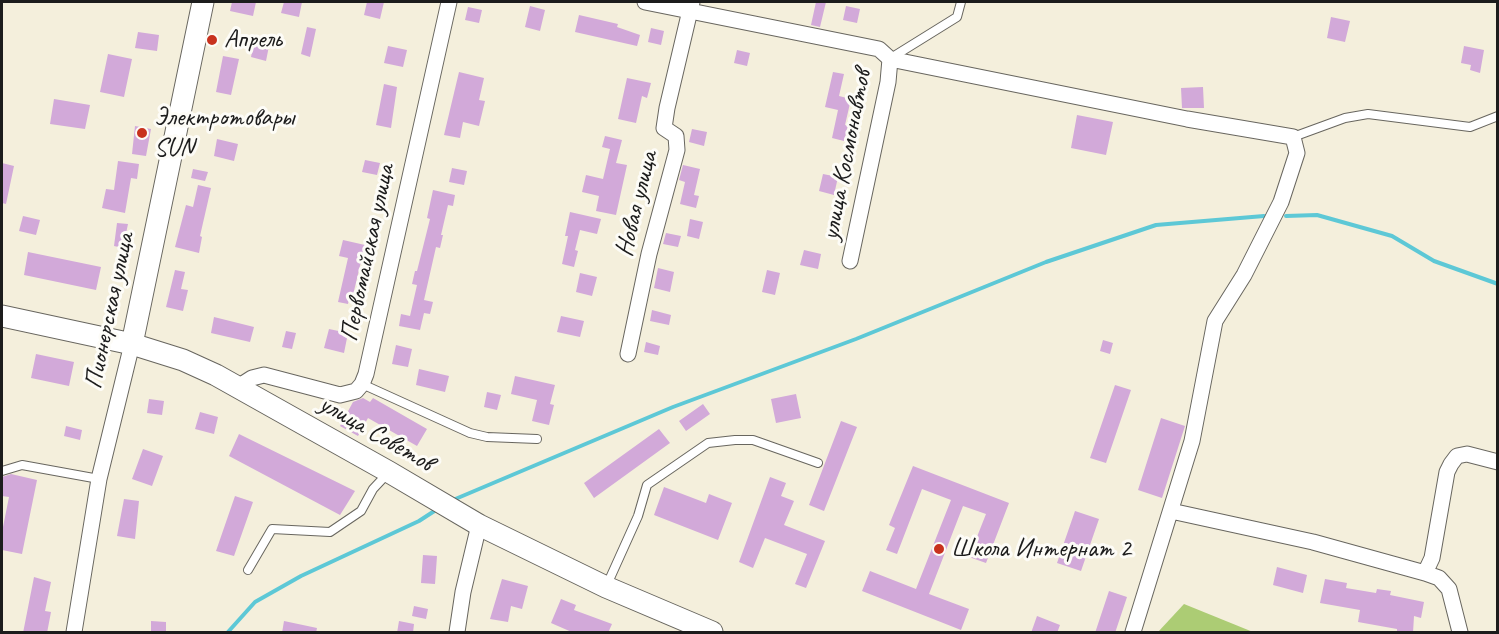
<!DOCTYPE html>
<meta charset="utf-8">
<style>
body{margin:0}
#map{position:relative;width:1499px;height:634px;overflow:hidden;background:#f4efdc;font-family:Caveat,sans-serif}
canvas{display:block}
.frame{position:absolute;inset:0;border:3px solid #1c1c1c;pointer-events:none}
</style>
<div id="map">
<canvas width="1499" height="634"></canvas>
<div class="frame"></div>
</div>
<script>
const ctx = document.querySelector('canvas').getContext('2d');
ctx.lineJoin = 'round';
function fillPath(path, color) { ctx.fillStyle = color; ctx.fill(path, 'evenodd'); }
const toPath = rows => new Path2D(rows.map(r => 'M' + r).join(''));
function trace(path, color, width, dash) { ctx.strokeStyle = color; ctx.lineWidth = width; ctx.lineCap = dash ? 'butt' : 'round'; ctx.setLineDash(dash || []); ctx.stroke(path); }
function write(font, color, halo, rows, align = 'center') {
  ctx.font = font + ' Caveat,sans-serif'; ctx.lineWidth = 6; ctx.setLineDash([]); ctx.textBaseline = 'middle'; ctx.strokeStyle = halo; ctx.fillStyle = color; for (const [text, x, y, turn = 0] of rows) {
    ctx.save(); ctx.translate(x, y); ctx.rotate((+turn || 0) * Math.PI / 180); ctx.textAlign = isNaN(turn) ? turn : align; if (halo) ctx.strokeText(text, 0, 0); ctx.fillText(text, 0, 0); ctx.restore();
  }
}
const green = toPath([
 [1184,604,1253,632,1158,632]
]);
const stream = toPath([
 [1286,216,1317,215,1392,236,1434,261,1498,284],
 [453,500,673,407,856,339,1046,262,1156,225,1264,216],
 [228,632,255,602,301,576,419,521,439,508]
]);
const building = toPath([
 [232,2,256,2,253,16,230,11],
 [284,2,302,2,299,17,281,13],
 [367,2,384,2,380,19,364,15],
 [816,2,826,2,820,27,811,25],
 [530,6,545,10,540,31,525,27],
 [846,6,860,9,857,23,843,20],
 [468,7,482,10,479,23,465,20],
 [579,15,618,24,617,27,640,35,637,46,575,32],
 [1331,17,1350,21,1345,42,1327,38],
 [307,27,316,29,310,57,301,54],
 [651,28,664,31,661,45,648,42],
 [138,32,159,35,157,51,135,48],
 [254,42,269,46,266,61,251,57],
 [388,46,407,50,403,67,384,63],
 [1464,46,1484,50,1480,73,1470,70,1471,65,1461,63],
 [737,50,750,53,747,66,734,63],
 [108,54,132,59,124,97,100,92],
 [223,56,239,59,231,95,216,92],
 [459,72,484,78,479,100,485,101,479,126,463,122,460,138,444,135],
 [833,72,844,74,839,96,851,99,845,125,848,126,844,141,832,138,838,110,825,107],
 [627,78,651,83,647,98,642,96,636,123,618,119],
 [384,84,397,87,391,128,376,125],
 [1203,87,1204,108,1182,108,1181,88],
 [54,99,90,105,85,129,50,124],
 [1077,115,1113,122,1106,155,1071,148],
 [135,126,151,129,146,156,132,154],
 [692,129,707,132,704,146,689,142],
 [605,136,622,140,616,163,627,165,616,215,596,211,599,196,582,192,586,175,603,179,610,149,602,147],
 [217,139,238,144,234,161,214,156],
 [365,160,380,163,377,175,362,172],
 [118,161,139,164,137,179,131,178,125,213,102,208,106,189,114,190],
 [2,163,14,166,6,204,2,203],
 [683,165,700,169,694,195,699,196,696,208,680,204,685,182,679,180],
 [452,168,467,171,464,185,449,182],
 [193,169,208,172,205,181,191,178],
 [823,174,838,177,834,195,819,191],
 [198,185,211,188,200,236,202,237,199,253,175,247,186,205,193,207],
 [433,190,455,195,453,206,448,205,441,235,443,235,440,248,436,247,424,300,433,302,430,314,424,313,420,330,399,326,401,314,410,316,417,285,412,284,415,271,417,271,430,219,427,218],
 [570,212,601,219,597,234,580,230,575,250,578,251,574,267,562,264,568,236,565,236],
 [23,216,40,220,36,235,19,231],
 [690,219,703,222,699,239,687,236],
 [117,223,128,224,123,248,114,246],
 [666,233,681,236,678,247,663,244],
 [343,240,365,245,353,295,350,294,348,304,338,302,348,258,339,256],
 [804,250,821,254,818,269,800,265],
 [28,252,101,267,96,290,24,275],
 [658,268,674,272,670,292,654,288],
 [175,270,185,272,181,289,188,290,183,311,166,307],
 [767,270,780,273,775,295,762,292],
 [580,273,597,277,592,296,576,292],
 [652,310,671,315,669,325,650,321],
 [561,316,584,321,580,337,557,332],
 [214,317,254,327,250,342,211,333],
 [329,329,348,333,344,353,324,348],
 [286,331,296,333,292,349,282,347],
 [1103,340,1113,343,1110,354,1100,351],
 [646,342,660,346,658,355,644,352],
 [396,345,412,349,408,367,392,364],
 [36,354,74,362,69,386,31,378],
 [419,369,449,376,445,392,416,385],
 [515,376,555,385,550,404,554,405,549,425,532,421,537,400,511,394],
 [1115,385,1131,390,1106,463,1090,458],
 [487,392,501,395,497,410,484,407],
 [796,394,801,418,776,423,771,399],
 [363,398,370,402,373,398,427,429,417,446,368,418,358,436,340,426,353,402],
 [149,399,164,401,162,415,147,413],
 [703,404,710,414,686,431,679,421],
 [200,412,218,417,214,434,195,429],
 [1161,418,1185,426,1162,498,1138,490],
 [841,421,857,427,824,511,809,505],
 [66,426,82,430,80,440,64,436],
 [659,429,670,443,594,498,584,483],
 [239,434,355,491,340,515,229,456],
 [143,449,163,456,152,486,132,479],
 [913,466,1009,503,986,563,969,557,986,514,963,506,929,594,969,609,961,630,862,591,870,571,916,589,951,500,922,489,897,554,886,550,895,528,889,525],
 [11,474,37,480,22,554,2,550,2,532,9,497,2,496,2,477],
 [770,477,786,483,781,496,794,501,784,525,825,541,806,588,795,584,807,554,765,538,753,568,739,562],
 [664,487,706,503,709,494,732,503,718,540,654,515],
 [235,496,253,502,234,556,216,551],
 [124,499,139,501,135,539,117,536],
 [1075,511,1099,519,1081,571,1057,563],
 [423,555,437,556,435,584,421,583],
 [1277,567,1307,575,1303,593,1273,585],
 [34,577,51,582,45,611,51,612,47,633,23,633],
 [502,579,528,586,522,609,511,606,508,622,490,619],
 [1325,579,1347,583,1346,588,1376,593,1377,589,1391,591,1390,595,1424,602,1421,618,1414,616,1413,633,1397,633,1397,629,1358,622,1360,610,1320,603],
 [1109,591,1127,597,1115,633,1095,633],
 [561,599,576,605,574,610,612,624,608,633,574,633,551,623],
 [414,606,428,609,426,619,412,616],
 [1037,616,1060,625,1057,633,1031,633],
 [151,621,166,622,166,633,151,633],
 [284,621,317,628,316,633,282,633],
 [399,621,414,624,413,633,397,633]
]);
const lane = toPath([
 [891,58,957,17,961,2],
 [1293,137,1345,118,1368,114,1470,127,1498,116],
 [362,384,470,433,487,437,537,439],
 [2,471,22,465,99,479],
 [248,570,272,529,330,532,361,511,373,489,388,473],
 [606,587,638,516,647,485,708,443,735,440,753,440,818,463]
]);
const street = toPath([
 [645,2,879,49,890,59,1187,119,1293,137,1297,153,1281,202,1244,275,1215,321,1192,441,1133,632],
 [850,261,888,82,890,59],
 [628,354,649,254,677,150,676,136,664,128,667,108,692,2],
 [238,387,252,378,264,375,340,395,356,391,362,384,366,374,449,2],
 [1171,511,1313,542,1425,573,1432,558,1447,472,1451,464,1457,456,1467,454,1498,462],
 [1425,573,1439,578,1449,589,1460,632],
 [74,632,99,479,132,344],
 [457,632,463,592,479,525]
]);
const secondary = toPath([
 [2,316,132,344,183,360,216,375,389,472,479,525,606,587,712,632],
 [132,344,203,2]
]);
const markers = [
 [212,40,6,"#c8321e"],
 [142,133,6,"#c8321e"],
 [939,549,6,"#c8321e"]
];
const poiNames = [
 ["Апрель",224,40],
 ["Электротовары",154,118],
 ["SUN",154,148],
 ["Школа Интернат 2",951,549]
];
const streetNames = [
 ["улица Космонавтов",847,155,-79],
 ["Новая улица",637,204,-76],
 ["Первомайская улица",368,253,-78],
 ["Пионерская улица",110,311,-78],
 ["улица Советов",376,434,30]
];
fillPath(green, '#accc74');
trace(stream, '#5dc8d6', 4);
fillPath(building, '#d2a9d9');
trace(lane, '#68665f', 10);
trace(street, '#68665f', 17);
trace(secondary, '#68665f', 23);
trace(lane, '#fff', 8);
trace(street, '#fff', 15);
trace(secondary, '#fff', 21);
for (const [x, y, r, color] of markers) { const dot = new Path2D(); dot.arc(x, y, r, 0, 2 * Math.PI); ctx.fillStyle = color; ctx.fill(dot); trace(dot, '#fdfcf7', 2); }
write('26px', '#1c1c1c', '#fdfcf7', poiNames, 'left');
write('26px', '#1c1c1c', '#fdfcf7', streetNames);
</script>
